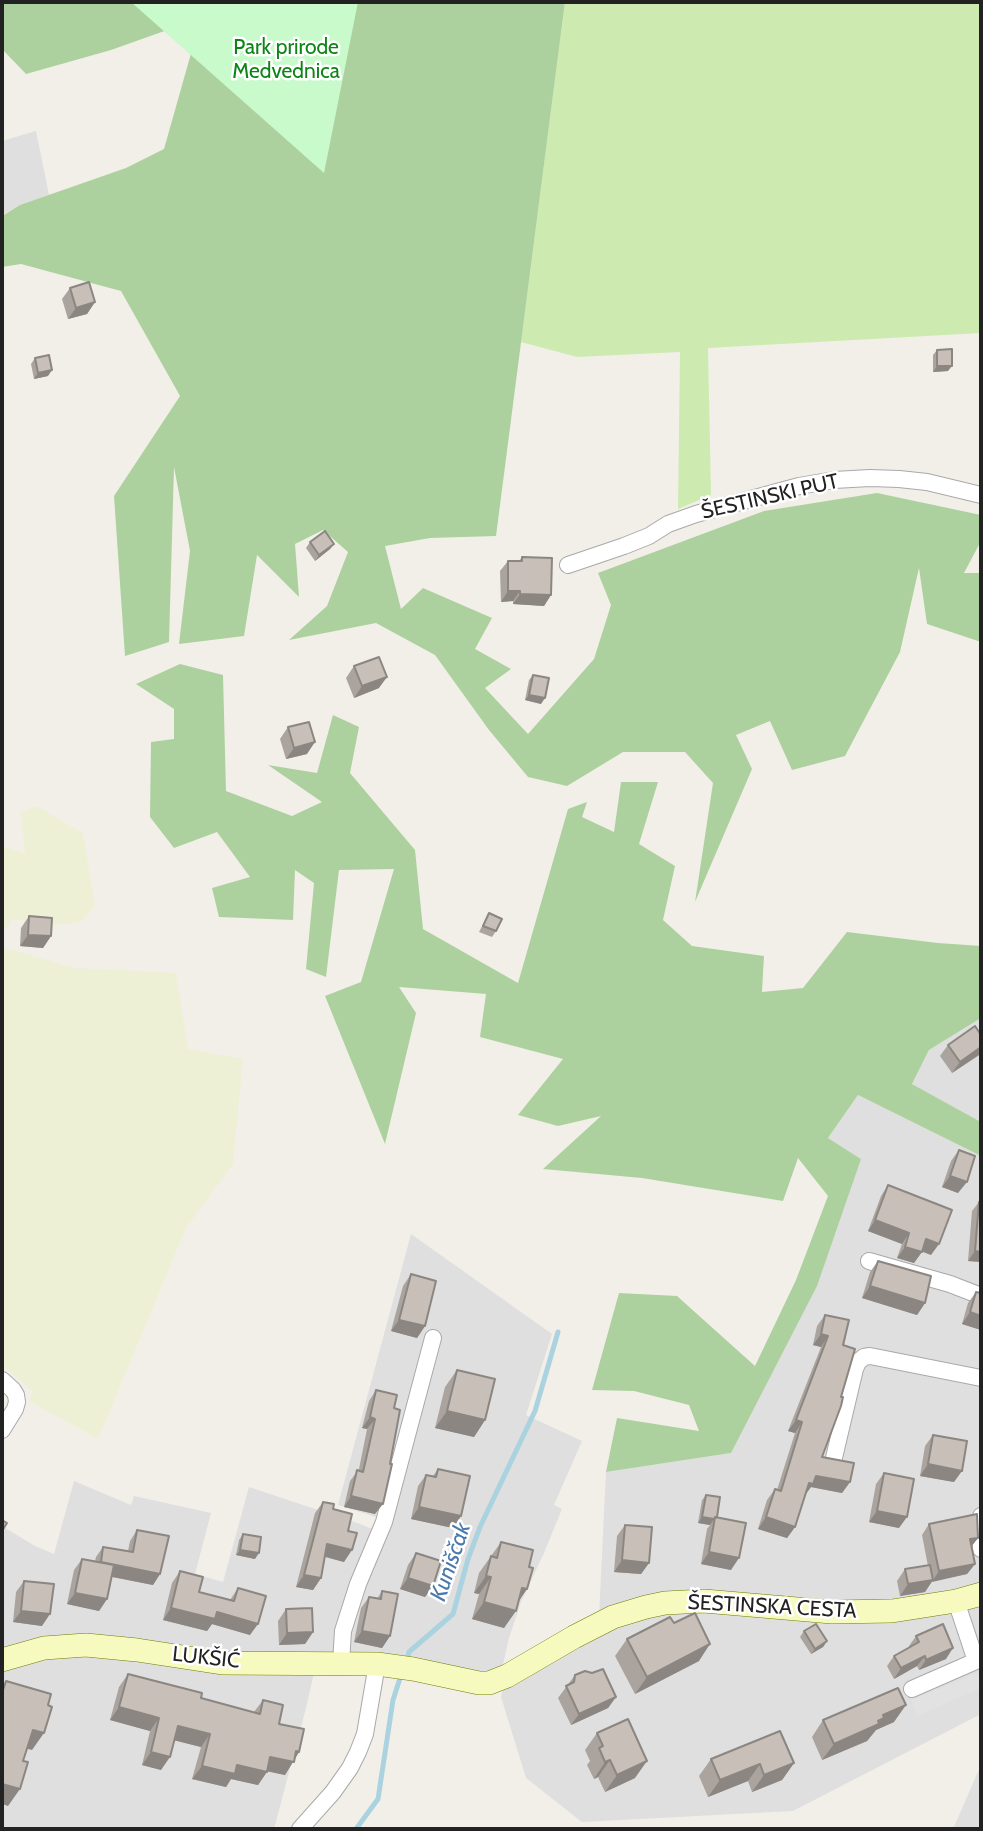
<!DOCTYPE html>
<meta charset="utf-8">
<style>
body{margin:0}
#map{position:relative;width:983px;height:1831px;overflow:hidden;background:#f2efe9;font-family:Cabin,sans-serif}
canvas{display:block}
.frame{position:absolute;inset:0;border:4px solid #222;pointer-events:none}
</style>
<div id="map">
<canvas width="983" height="1831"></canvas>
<div class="frame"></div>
</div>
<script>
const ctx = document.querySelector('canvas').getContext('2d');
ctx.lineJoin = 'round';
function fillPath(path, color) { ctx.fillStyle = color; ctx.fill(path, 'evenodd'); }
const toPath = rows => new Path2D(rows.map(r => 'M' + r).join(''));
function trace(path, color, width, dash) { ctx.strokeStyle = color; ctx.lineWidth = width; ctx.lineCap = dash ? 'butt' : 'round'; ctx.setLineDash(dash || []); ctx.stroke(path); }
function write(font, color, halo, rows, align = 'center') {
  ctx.font = font + ' Cabin,sans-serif'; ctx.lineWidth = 5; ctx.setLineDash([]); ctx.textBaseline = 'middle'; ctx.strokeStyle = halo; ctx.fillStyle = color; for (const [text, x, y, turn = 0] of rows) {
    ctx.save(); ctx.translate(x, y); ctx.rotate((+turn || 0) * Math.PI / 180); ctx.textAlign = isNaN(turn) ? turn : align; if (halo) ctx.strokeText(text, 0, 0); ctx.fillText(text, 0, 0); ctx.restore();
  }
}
const residential = toPath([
 [36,131,49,195,20,205,4,214,2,211,2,141],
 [981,1018,981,1122,912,1084,929,1050],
 [858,1095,979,1155,981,1152,981,1714,793,1811,582,1822,526,1778,501,1697,503,1687,598,1638,606,1472,731,1453,861,1159,828,1138],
 [411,1234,552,1334,526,1415,582,1441,554,1505,562,1509,544,1553,521,1602,509,1638,502,1669,466,1673,318,1655,306,1708,274,1829,2,1829,2,1526,35,1546,54,1554,74,1481,131,1505,134,1496,211,1513,195,1574,223,1582,249,1487,360,1524,384,1534,388,1521,338,1505],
 [981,1765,981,1829,953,1829]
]);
const farmland = toPath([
 [36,806,83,833,95,906,80,922,57,925,13,919,2,933,2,846,25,853,20,812],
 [2,947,75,968,176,973,188,1049,243,1059,233,1164,186,1228,98,1439,29,1401,33,1391,2,1366]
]);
const grass = toPath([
 [565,2,981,2,981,333,708,348,711,495,678,509,680,352,577,357,521,342]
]);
const forest = toPath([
 [2,2,565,2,496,536,430,538,385,546,401,609,423,588,492,618,475,649,511,669,485,688,528,734,594,659,611,605,598,573,764,511,877,493,981,515,981,541,964,573,981,573,981,642,927,624,919,568,900,652,845,756,792,770,770,721,736,735,752,769,695,902,713,783,685,752,623,752,567,786,528,777,489,730,435,655,376,623,289,640,327,606,348,552,323,530,295,544,299,597,257,555,244,636,179,644,190,551,174,467,169,642,125,656,114,496,180,396,121,291,21,264,2,267,2,216,20,205,126,168,164,149,201,18,111,50,26,74,2,49],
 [180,664,223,675,226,791,292,816,322,802,268,765,317,773,333,715,359,727,350,773,415,850,423,929,518,983,568,809,587,802,582,817,614,832,621,782,658,782,639,844,675,866,663,920,692,946,764,956,762,992,803,988,847,932,938,943,981,946,981,1018,929,1050,912,1084,981,1122,981,1152,979,1155,858,1095,828,1138,861,1159,817,1286,731,1453,606,1472,617,1418,699,1431,689,1405,634,1391,592,1390,619,1293,677,1296,755,1366,796,1280,828,1196,798,1158,783,1201,642,1178,543,1169,601,1116,558,1126,518,1115,563,1059,480,1037,486,994,399,987,416,1013,385,1144,325,996,361,982,394,869,339,870,326,977,306,969,314,883,295,870,293,920,219,917,212,888,250,877,217,832,174,848,150,817,151,742,174,739,174,709,136,684]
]);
const park = toPath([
 [131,2,358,2,324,173]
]);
const parking = toPath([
 [981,1672,981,1688,917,1716,911,1700]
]);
const stream = toPath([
 [406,1663,409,1652,453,1614,468,1559,480,1527,535,1411,558,1332],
 [356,1829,378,1799,393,1700,402,1672]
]);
const street = toPath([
 [568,565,624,546,649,536,668,524,696,514,799,486,834,480,870,478,899,479,927,482,981,495],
 [869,1261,950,1284,981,1296],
 [2,1380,13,1390,16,1395,17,1402,15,1409,2,1430],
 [833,1462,855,1369,858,1362,864,1357,870,1356,981,1378],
 [981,1516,980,1534,981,1549],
 [341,1663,343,1631,358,1584,384,1522,433,1338],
 [912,1689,976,1661,956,1601],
 [300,1829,333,1792,350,1768,358,1752,365,1734,377,1664]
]);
const secondary = toPath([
 [2,1660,44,1648,86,1645,137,1650,222,1663,377,1664,413,1669,479,1683,489,1683,507,1676,574,1637,613,1617,646,1607,665,1603,704,1601,832,1612,892,1611,956,1601,981,1594]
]);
const wall = toPath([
 [70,288,95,302,87,314,68,319,62,299],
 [937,350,948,371,933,372,933,355],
 [35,358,48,376,34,379,31,364],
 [310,542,334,544,330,549,315,561,306,548],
 [522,557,551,595,544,606,513,604,513,601,501,602,500,571,508,561,519,561],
 [354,666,379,688,354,698,346,678],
 [533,675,541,704,525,700,529,680],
 [288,727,307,754,286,759,280,739],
 [489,913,496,931,492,937,479,932],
 [29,916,51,936,43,948,20,946,21,928],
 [948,1045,979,1055,952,1073,940,1056],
 [959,1150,958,1193,942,1187,951,1161],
 [888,1185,931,1255,922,1251,914,1263,897,1258,902,1244,868,1231,881,1196],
 [979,1202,981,1262,968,1261,972,1211],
 [878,1261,925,1303,917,1315,862,1298,870,1272],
 [411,1274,425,1326,417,1338,391,1331,403,1286],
 [976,1292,981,1293,981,1330,962,1324,968,1303],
 [825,1315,849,1320,822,1457,850,1482,842,1493,811,1487,805,1495,795,1527,787,1538,758,1529,767,1500,775,1489,777,1490,795,1433,788,1431,821,1347,813,1345,817,1326],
 [457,1370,485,1420,474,1437,435,1428,445,1387],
 [376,1390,394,1408,375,1514,344,1507,350,1481,359,1469,367,1429,362,1428,369,1401],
 [933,1435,954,1482,920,1476,925,1446],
 [438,1469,461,1516,453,1528,411,1519,418,1486,426,1475,433,1476],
 [884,1473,899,1528,869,1522,876,1484],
 [706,1495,717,1517,731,1570,701,1564,707,1529,710,1525,698,1523,702,1500],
 [323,1502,333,1509,348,1531,344,1562,325,1557,321,1578,313,1590,296,1587,315,1513],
 [929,1524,978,1538,971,1547,975,1564,967,1574,932,1581,925,1592,900,1596,897,1581,905,1569,928,1566,922,1535],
 [625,1525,649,1563,641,1574,614,1572,617,1536],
 [137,1530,160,1574,153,1585,112,1577,107,1599,99,1611,67,1604,74,1570,82,1559,95,1561,96,1557,103,1547,128,1551,130,1541],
 [243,1534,255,1559,236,1555,239,1540],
 [501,1542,529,1567,527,1589,519,1601,504,1628,472,1619,479,1594,474,1593,479,1573],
 [416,1553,433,1586,425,1597,400,1589,408,1565],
 [180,1571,199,1592,230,1600,238,1588,250,1635,212,1624,207,1631,163,1620,172,1583],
 [24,1581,42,1626,13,1622,16,1592],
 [382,1591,390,1636,382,1648,354,1642,361,1608,369,1597,377,1599],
 [286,1609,313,1632,305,1644,279,1645,278,1621],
 [804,1631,827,1641,823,1647,811,1654,800,1637],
 [916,1636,946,1659,919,1670,917,1666,894,1679,887,1666,894,1656,909,1648,909,1646],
 [627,1639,699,1661,635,1694,615,1656],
 [128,1674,201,1698,254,1712,263,1700,299,1752,285,1775,267,1771,258,1785,231,1779,226,1787,192,1779,201,1747,174,1740,161,1770,142,1765,150,1731,110,1720,119,1687],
 [575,1675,616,1697,608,1708,571,1725,558,1698],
 [823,1720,894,1722,876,1730,867,1741,822,1760,812,1737],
 [597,1733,635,1778,605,1792,598,1777,594,1779,587,1765,590,1761,585,1750],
 [711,1759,794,1763,782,1780,752,1792,748,1781,708,1797,699,1776]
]);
const shadedWall = toPath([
 [95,302,87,314,68,319,76,308],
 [937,366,952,366,948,371,933,372],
 [52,370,48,376,34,379,38,373],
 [334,544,330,549,315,561,319,555],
 [508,591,520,591,513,601,501,602],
 [520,594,551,595,544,606,513,604],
 [387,677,379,688,354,698,362,686],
 [529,695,545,698,541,704,525,700],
 [315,742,307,754,286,759,294,748],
 [28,935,51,936,43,948,20,946],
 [981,1047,981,1052,979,1055,952,1073,960,1062],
 [950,1176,967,1182,958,1193,942,1187],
 [875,1220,909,1233,902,1244,868,1231],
 [926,1239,939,1244,931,1255,918,1250],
 [905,1247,922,1252,914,1263,897,1258],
 [975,1251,981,1252,981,1262,968,1261],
 [870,1286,925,1303,917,1315,862,1298],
 [970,1312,981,1316,981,1330,962,1324],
 [399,1320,425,1326,417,1338,391,1331],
 [821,1334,828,1336,821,1347,813,1345],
 [447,1411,485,1420,474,1437,435,1428],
 [370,1417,375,1419,367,1429,362,1428],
 [796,1420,802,1422,795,1433,788,1431],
 [928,1464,962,1471,954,1482,920,1476],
 [816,1476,850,1482,842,1493,811,1487,805,1495,801,1494,809,1483],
 [351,1496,383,1504,375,1514,344,1507],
 [419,1507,461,1516,453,1528,411,1519],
 [877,1511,907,1517,899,1528,869,1522],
 [702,1517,714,1519,710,1525,698,1523],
 [766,1517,795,1527,787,1538,758,1529],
 [978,1538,970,1548,970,1539],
 [327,1544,352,1550,344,1562,319,1555],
 [240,1550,259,1553,255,1559,236,1555],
 [709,1552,739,1558,731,1570,701,1564],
 [622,1560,649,1563,641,1574,614,1572],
 [101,1562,160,1574,153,1585,93,1573],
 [975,1564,967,1574,932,1582,939,1571],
 [304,1575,321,1578,313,1590,296,1587],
 [486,1576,491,1577,479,1594,474,1593],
 [408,1578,433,1586,425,1597,400,1589],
 [933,1580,925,1592,900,1596,908,1584],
 [522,1588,527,1589,515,1606],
 [75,1593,107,1599,99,1611,67,1604],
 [484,1602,516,1611,504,1628,472,1619],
 [171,1608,217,1612,258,1624,250,1635,212,1624,207,1631,163,1620],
 [21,1611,50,1614,42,1626,13,1622],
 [362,1631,390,1636,382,1648,354,1642],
 [313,1632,305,1644,279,1645,287,1633],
 [827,1641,823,1647,811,1654,815,1649],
 [710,1644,699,1661,635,1694,647,1677],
 [953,1648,946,1659,919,1670,926,1660],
 [925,1656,917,1666,894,1679,901,1668],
 [616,1697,608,1708,571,1725,579,1714],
 [906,1705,894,1722,876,1730,867,1741,822,1760,834,1744,883,1715],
 [119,1707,159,1718,150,1731,110,1720],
 [178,1726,210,1734,201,1747,169,1739],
 [33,1730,44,1733,32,1750,21,1747],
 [296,1751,299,1752,285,1775,261,1770,270,1757],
 [151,1752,170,1757,161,1770,142,1765],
 [610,1760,598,1777,594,1779,605,1762],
 [647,1761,635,1778,605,1792,617,1775],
 [794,1763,782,1780,752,1792,764,1775],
 [760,1764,748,1781,708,1797,720,1780],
 [237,1765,267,1772,258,1785,231,1779,226,1787,192,1779,202,1766],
 [2,1784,20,1789,8,1806,2,1804]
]);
const building = toPath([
 [89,282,95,302,76,308,70,288,89,282],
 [952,349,952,366,937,366,937,350,952,349],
 [49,355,52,370,38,373,35,358,49,355],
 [325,531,334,544,319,555,310,542,325,531],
 [522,557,552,558,551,595,520,594,520,591,508,591,508,561,522,561,522,557],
 [379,657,387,677,362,686,354,666,379,657],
 [533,675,549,678,545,698,529,695,533,675],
 [309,722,315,742,294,748,288,727,309,722],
 [489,913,502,919,496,931,483,926,489,913],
 [29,916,52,918,51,936,28,935,29,916],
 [975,1026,981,1035,981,1047,960,1062,948,1045,975,1026],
 [959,1150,975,1156,967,1182,950,1176,959,1150],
 [888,1185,952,1210,939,1244,926,1239,922,1252,905,1247,909,1233,875,1220,888,1185],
 [979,1202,981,1203,981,1252,975,1251,979,1202],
 [878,1261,931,1276,925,1303,870,1286,878,1261],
 [411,1274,436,1281,425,1326,399,1320,411,1274],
 [976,1292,981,1293,981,1316,970,1312,976,1292],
 [825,1315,849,1320,843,1345,855,1349,841,1397,843,1397,841,1406,822,1457,854,1463,850,1482,816,1476,813,1484,809,1483,795,1527,766,1517,775,1489,781,1491,802,1422,796,1420,828,1336,821,1334,825,1315],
 [457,1370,495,1379,485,1420,447,1411,457,1370],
 [376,1390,397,1395,394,1408,400,1410,390,1464,392,1464,383,1504,351,1496,357,1470,363,1472,366,1459,375,1419,370,1417,376,1390],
 [933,1435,967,1441,962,1471,928,1464,933,1435],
 [438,1469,470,1476,461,1516,419,1507,426,1475,436,1477,438,1469],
 [884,1473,914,1479,907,1517,877,1511,884,1473],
 [706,1495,720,1497,717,1517,714,1519,702,1517,706,1495],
 [323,1502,334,1504,333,1509,352,1514,348,1531,357,1533,352,1550,327,1544,321,1578,304,1575,323,1502],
 [977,1514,978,1538,970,1539,975,1564,939,1571,929,1524,977,1514],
 [715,1517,746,1523,739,1558,709,1552,715,1517],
 [2,1520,7,1523,2,1531,2,1520],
 [625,1525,652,1527,649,1563,622,1560,625,1525],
 [137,1530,169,1536,160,1574,101,1562,103,1547,133,1552,137,1530],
 [243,1534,261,1537,259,1553,240,1550,243,1534],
 [501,1542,533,1550,529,1567,533,1568,527,1589,522,1588,516,1611,484,1602,491,1577,486,1576,491,1556,497,1558,501,1542],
 [416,1553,441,1561,433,1586,408,1578,416,1553],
 [82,1559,114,1565,107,1599,75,1593,82,1559],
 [930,1565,933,1580,908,1584,905,1569,930,1565],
 [180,1571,203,1577,199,1592,234,1601,238,1588,266,1596,258,1624,217,1612,215,1619,171,1608,180,1571],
 [24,1581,54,1584,50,1614,21,1611,24,1581],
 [382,1591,398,1594,390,1636,362,1631,369,1597,381,1599,382,1591],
 [312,1608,313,1632,287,1633,286,1609,312,1608],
 [695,1613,710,1644,647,1677,627,1639,670,1617,674,1623,695,1613],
 [816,1624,827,1641,815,1649,804,1631,816,1624],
 [943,1624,953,1648,926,1660,925,1656,901,1668,894,1656,919,1642,916,1636,943,1624],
 [603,1669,616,1697,579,1714,566,1686,574,1682,575,1675,585,1671,592,1673,603,1669],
 [128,1674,202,1693,201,1698,260,1714,263,1700,283,1705,279,1724,304,1729,299,1752,296,1751,294,1762,270,1757,267,1772,237,1765,235,1774,202,1766,210,1734,178,1726,170,1757,151,1752,159,1718,119,1707,128,1674],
 [6,1681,51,1694,48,1705,52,1707,44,1733,33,1730,23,1761,28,1762,20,1789,2,1784,2,1693,6,1681],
 [898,1688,906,1705,883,1715,884,1718,878,1721,879,1724,834,1744,823,1720,898,1688],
 [628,1719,647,1761,617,1775,610,1760,605,1762,599,1748,603,1746,597,1733,628,1719],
 [780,1731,794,1763,764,1775,760,1764,720,1780,711,1759,780,1731]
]);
const parkNames = [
 ["Park prirode",286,48],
 ["Medvednica",286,72]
];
const streetNames = [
 ["ŠESTINSKI PUT",770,497,-13],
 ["ŠESTINSKA CESTA",772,1607,3],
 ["LUKŠIĆ",206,1658,6]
];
const waterNames = [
 ["Kuniščak",451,1562,-71]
];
fillPath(residential, '#e0dfdf');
fillPath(farmland, '#eef0d5');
fillPath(grass, '#cdebb0');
fillPath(forest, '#add19e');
fillPath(park, '#c8facc');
fillPath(parking, '#e2e2e2');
trace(stream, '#aad3df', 5);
trace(street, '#a9a9a9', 18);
trace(secondary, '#707d05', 24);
trace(street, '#fff', 16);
trace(secondary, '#f7fabf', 23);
fillPath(wall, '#aba49e');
fillPath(shadedWall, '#8b8681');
fillPath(building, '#c7bfb8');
trace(building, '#8b8681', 2);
write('21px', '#0c8416', '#fff', parkNames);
write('21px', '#222', '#fff', streetNames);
write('italic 23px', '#4a7aab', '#fff', waterNames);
</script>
